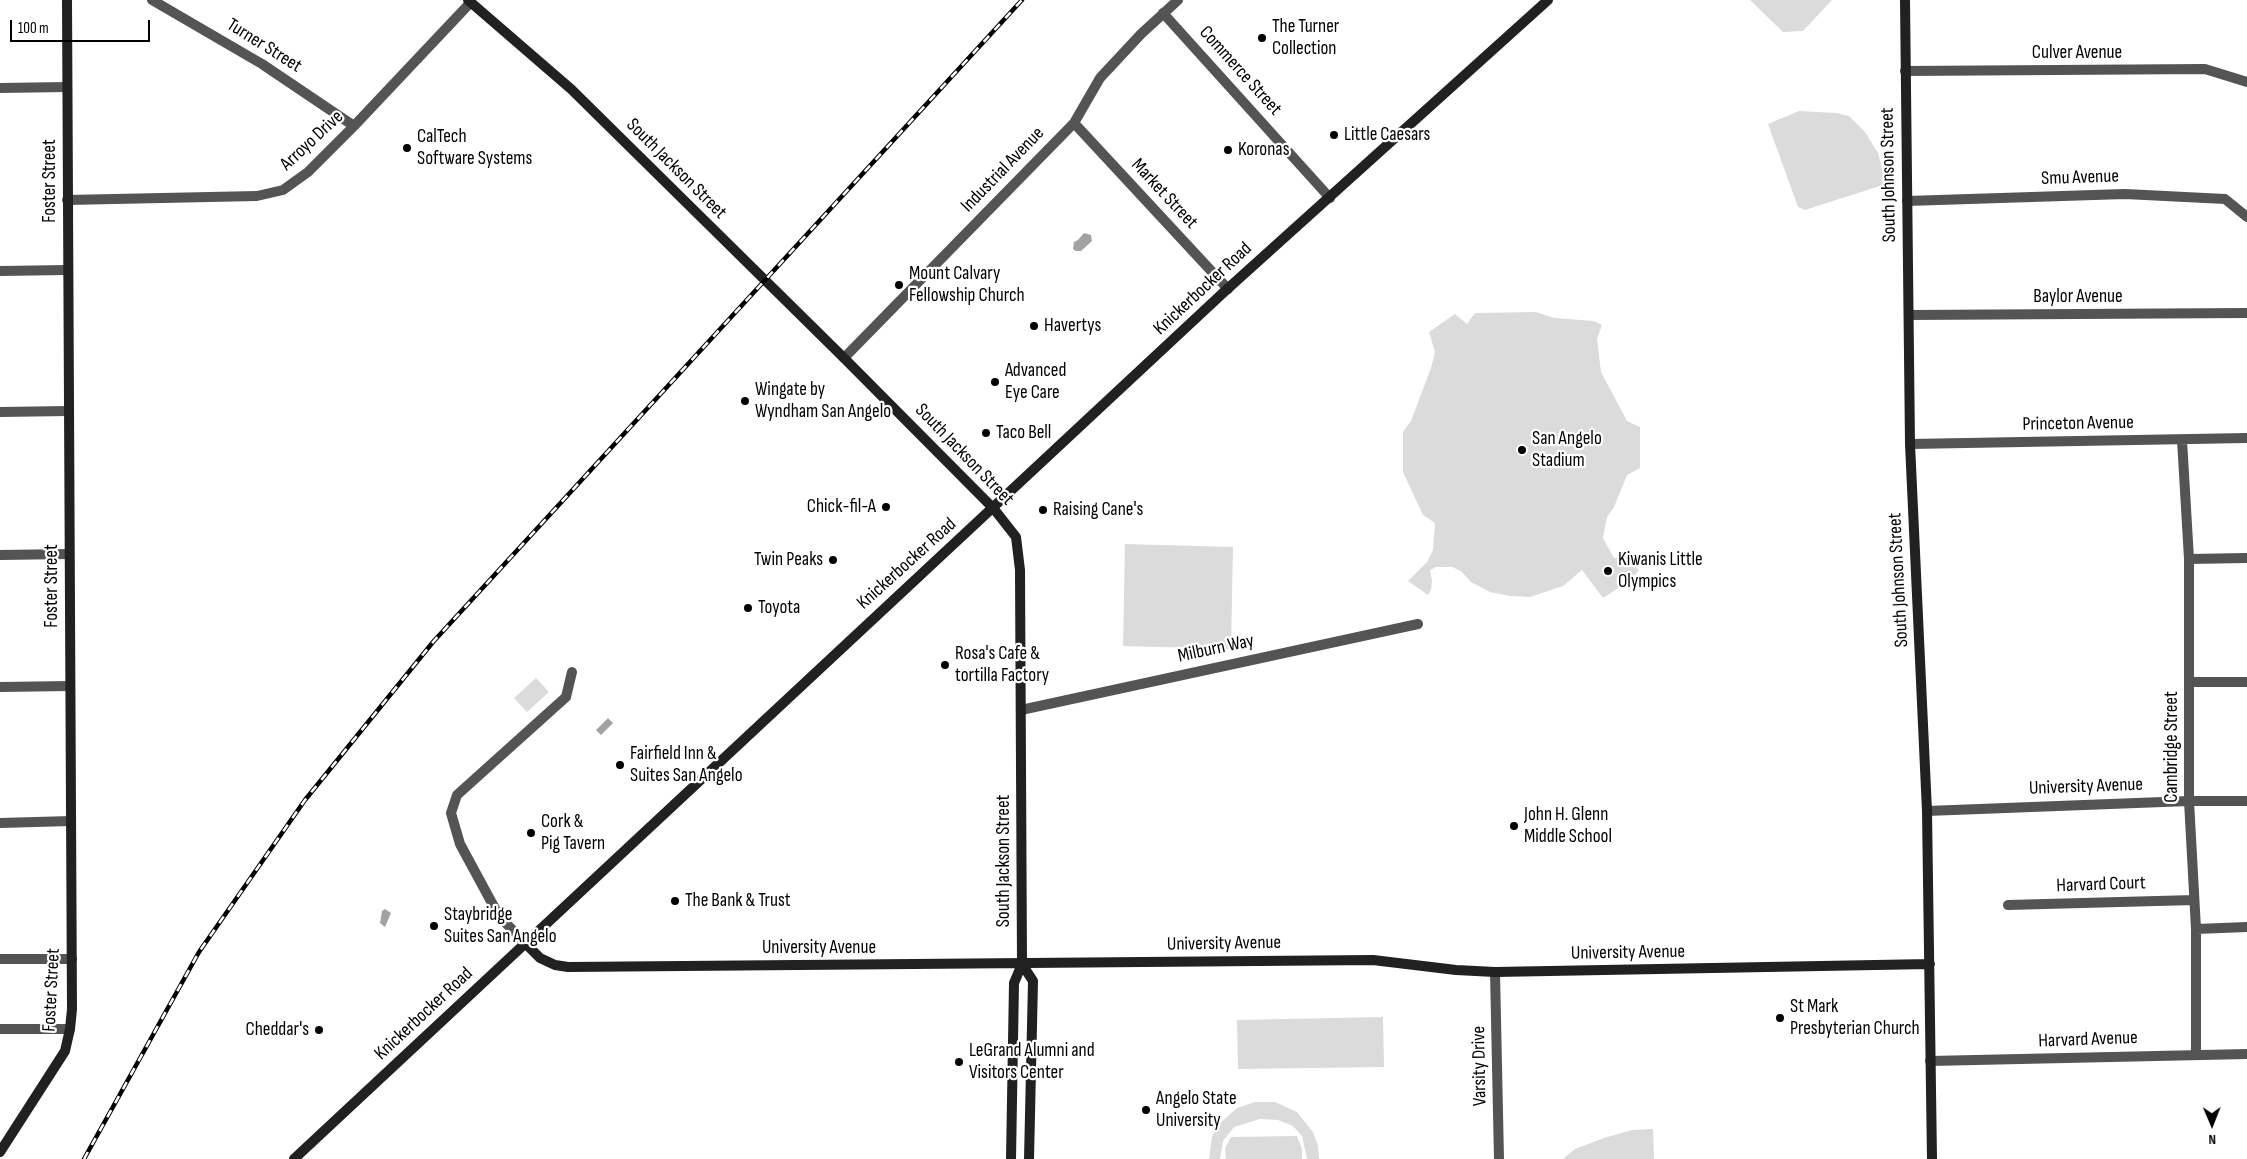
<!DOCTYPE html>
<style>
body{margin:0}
#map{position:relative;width:2247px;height:1159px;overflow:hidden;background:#fff;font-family:"Sofia Sans Condensed",sans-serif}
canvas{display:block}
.north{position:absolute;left:2187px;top:1099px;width:50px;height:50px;-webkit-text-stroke:4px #fff;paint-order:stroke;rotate:179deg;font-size:14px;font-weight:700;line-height:20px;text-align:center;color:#000}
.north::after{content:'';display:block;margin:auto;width:18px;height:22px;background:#000;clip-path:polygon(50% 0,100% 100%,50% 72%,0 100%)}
.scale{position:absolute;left:10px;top:20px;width:140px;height:22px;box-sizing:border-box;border:2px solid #000;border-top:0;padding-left:6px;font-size:15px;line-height:18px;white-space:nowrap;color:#000;-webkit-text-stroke:4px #fff;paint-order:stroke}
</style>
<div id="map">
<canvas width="2247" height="1159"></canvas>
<div class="north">N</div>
<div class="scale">100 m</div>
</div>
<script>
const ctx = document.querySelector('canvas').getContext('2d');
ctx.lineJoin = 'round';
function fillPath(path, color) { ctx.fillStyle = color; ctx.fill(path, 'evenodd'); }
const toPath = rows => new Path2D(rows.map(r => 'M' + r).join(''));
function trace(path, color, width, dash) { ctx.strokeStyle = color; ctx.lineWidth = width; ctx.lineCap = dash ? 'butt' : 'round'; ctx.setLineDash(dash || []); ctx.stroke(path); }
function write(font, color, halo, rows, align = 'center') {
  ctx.font = font + ' "Sofia Sans Condensed",sans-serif'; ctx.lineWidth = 4.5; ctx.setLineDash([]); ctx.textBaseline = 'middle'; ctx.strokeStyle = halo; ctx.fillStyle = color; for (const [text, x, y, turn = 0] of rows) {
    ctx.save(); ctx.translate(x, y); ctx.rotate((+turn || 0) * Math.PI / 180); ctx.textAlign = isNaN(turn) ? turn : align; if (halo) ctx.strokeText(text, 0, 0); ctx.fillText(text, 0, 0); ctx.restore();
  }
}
const green = toPath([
 [1750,0,1832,0,1803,31,1783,32],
 [1799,111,1836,113,1849,116,1865,132,1878,153,1886,184,1805,210,1798,207,1768,124],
 [1536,312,1554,318,1594,321,1602,325,1597,339,1601,372,1627,421,1640,427,1640,468,1627,475,1614,507,1607,517,1603,538,1614,558,1628,560,1639,570,1631,580,1603,598,1582,570,1563,586,1530,597,1510,596,1490,592,1471,582,1461,571,1452,567,1436,567,1430,570,1432,581,1431,590,1428,595,1408,581,1427,562,1433,550,1435,523,1423,515,1403,472,1403,432,1411,421,1431,368,1435,352,1429,332,1455,314,1467,324,1475,313],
 [1125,544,1233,547,1231,649,1123,646],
 [536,678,549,692,527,712,514,698],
 [1383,1017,1384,1067,1238,1069,1237,1020],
 [1255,1102,1275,1102,1297,1112,1313,1132,1318,1146,1319,1159,1307,1159,1302,1136,1293,1126,1278,1120,1260,1119,1234,1127,1223,1141,1220,1159,1209,1159,1212,1137,1219,1124,1237,1108],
 [1653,1129,1654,1159,1563,1159,1575,1149,1604,1138,1632,1130],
 [1297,1136,1302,1149,1302,1159,1226,1159,1225,1148,1231,1137]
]);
const water = toPath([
 [1084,233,1091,235,1092,241,1081,251,1076,251,1073,249,1074,242,1078,240],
 [608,718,613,723,601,735,596,730],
 [385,909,391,913,385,927,380,923,382,911]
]);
const street = toPath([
 [152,0,262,64,354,126],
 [1163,13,1330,198],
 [1905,71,2205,69,2247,82],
 [0,88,67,87],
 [1074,123,1228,289],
 [67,200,257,196,283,190,308,172,354,126,471,2],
 [1907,201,2125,194,2225,199,2247,217],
 [0,271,67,270],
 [1909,315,2247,313],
 [844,358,1074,123,1100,78,1141,34,1178,0],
 [0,412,68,411],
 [2182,440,2189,559,2189,801,2196,929,2196,1054],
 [1910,444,2247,438],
 [0,555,69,554],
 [2189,559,2247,558],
 [2190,682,2247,682],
 [0,687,70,686],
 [1021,710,1418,624],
 [1927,811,2189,801,2247,801],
 [0,823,71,821],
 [2008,905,2194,900],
 [2196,929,2247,927],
 [526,944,499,916,460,844,451,813,457,795,566,697,572,672],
 [0,959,72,959],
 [1495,972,1499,1159],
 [0,1029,70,1029],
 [1930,1061,2247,1054]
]);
const secondary = toPath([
 [468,0,571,89,844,358,994,509,1016,537,1020,570,1022,964,1014,983,1011,1159],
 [1905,0,1910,444,1927,811,1932,1159],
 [526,944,540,958,555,965,568,967,1373,960,1456,970,1495,972,1930,964],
 [1022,964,1033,981,1029,1159],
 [0,1152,65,1051,70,1029,72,1009,67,0],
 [294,1159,1224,292,1548,0]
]);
const rail = toPath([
 [84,1159,199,952,305,800,433,642,1022,0]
]);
const markers = [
 [1262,38,5,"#000"],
 [1334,135,5,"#000"],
 [407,148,5,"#000"],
 [1228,150,5,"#000"],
 [899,285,5,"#000"],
 [1034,326,5,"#000"],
 [995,382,5,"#000"],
 [745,401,5,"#000"],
 [986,433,5,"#000"],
 [1522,450,5,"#000"],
 [886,507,5,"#000"],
 [1043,510,5,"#000"],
 [833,560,5,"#000"],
 [1608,571,5,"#000"],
 [748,608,5,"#000"],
 [945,665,5,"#000"],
 [620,765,5,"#000"],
 [1514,826,5,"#000"],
 [531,833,5,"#000"],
 [675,901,5,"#000"],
 [434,926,5,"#000"],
 [1780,1018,5,"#000"],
 [319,1030,5,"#000"],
 [959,1062,5,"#000"],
 [1146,1110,5,"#000"]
];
const poiNames = [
 ["The Turner",1272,27],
 ["Collection",1272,49],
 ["Little Caesars",1344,135],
 ["CalTech",417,137],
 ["Software Systems",417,159],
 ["Koronas",1238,150],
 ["Mount Calvary",909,274],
 ["Fellowship Church",909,296],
 ["Havertys",1044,326],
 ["Advanced",1005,371],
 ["Eye Care",1005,393],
 ["Wingate by",755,390],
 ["Wyndham San Angelo",755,412],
 ["Taco Bell",996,433],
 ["San Angelo",1532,439],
 ["Stadium",1532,461],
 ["Chick-fil-A",876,507,"right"],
 ["Raising Cane's",1053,510],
 ["Twin Peaks",823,560,"right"],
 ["Kiwanis Little",1618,560],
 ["Olympics",1618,582],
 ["Toyota",758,608],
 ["Rosa's Cafe &",955,654],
 ["tortilla Factory",955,676],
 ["Fairfield Inn &",630,754],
 ["Suites San Angelo",630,776],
 ["John H. Glenn",1524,815],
 ["Middle School",1524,837],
 ["Cork &",541,822],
 ["Pig Tavern",541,844],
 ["The Bank & Trust",685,901],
 ["Staybridge",444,915],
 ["Suites San Angelo",444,937],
 ["St Mark",1790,1007],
 ["Presbyterian Church",1790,1029],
 ["Cheddar's",309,1030,"right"],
 ["LeGrand Alumni and",969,1051],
 ["Visitors Center",969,1073],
 ["Angelo State",1156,1099],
 ["University",1156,1121]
];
const streetNames = [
 ["Turner Street",264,46,32],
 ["Culver Avenue",2077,53],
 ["Commerce Street",1240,71,48],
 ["Arroyo Drive",312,141,-43],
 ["South Jackson Street",676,169,45],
 ["Industrial Avenue",1003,170,-46],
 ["South Johnson Street",1889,175,-91],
 ["Smu Avenue",2080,178,-2],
 ["Foster Street",50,181,-90],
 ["Market Street",1164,194,47],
 ["Knickerbocker Road",1203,289,-43],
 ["Baylor Avenue",2078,297],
 ["Princeton Avenue",2078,424,-1],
 ["South Jackson Street",964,455,46],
 ["Knickerbocker Road",907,564,-42],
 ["South Johnson Street",1899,580,-93],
 ["Foster Street",52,586,-90],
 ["Milburn Way",1216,649,-12],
 ["Cambridge Street",2172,747,-90],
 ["University Avenue",2086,787,-2],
 ["South Jackson Street",1004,861,-90],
 ["Harvard Court",2101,885,-2],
 ["University Avenue",1224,944,-1],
 ["University Avenue",819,948],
 ["University Avenue",1628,953,-1],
 ["Foster Street",52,990,-87],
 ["Knickerbocker Road",424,1014,-43],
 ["Harvard Avenue",2088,1040,-2],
 ["Varsity Drive",1480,1066,-91]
];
fillPath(green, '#dbdbdb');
fillPath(water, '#a2a2a2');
trace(street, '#545454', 10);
trace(secondary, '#212121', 10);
trace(rail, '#000', 4.5);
trace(rail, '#fff', 2.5, [8]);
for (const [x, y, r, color] of markers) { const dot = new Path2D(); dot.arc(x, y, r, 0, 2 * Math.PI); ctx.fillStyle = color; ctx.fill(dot); trace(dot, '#fff', 2); }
write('19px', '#000', '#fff', poiNames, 'left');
write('19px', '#000', '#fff', streetNames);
</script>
